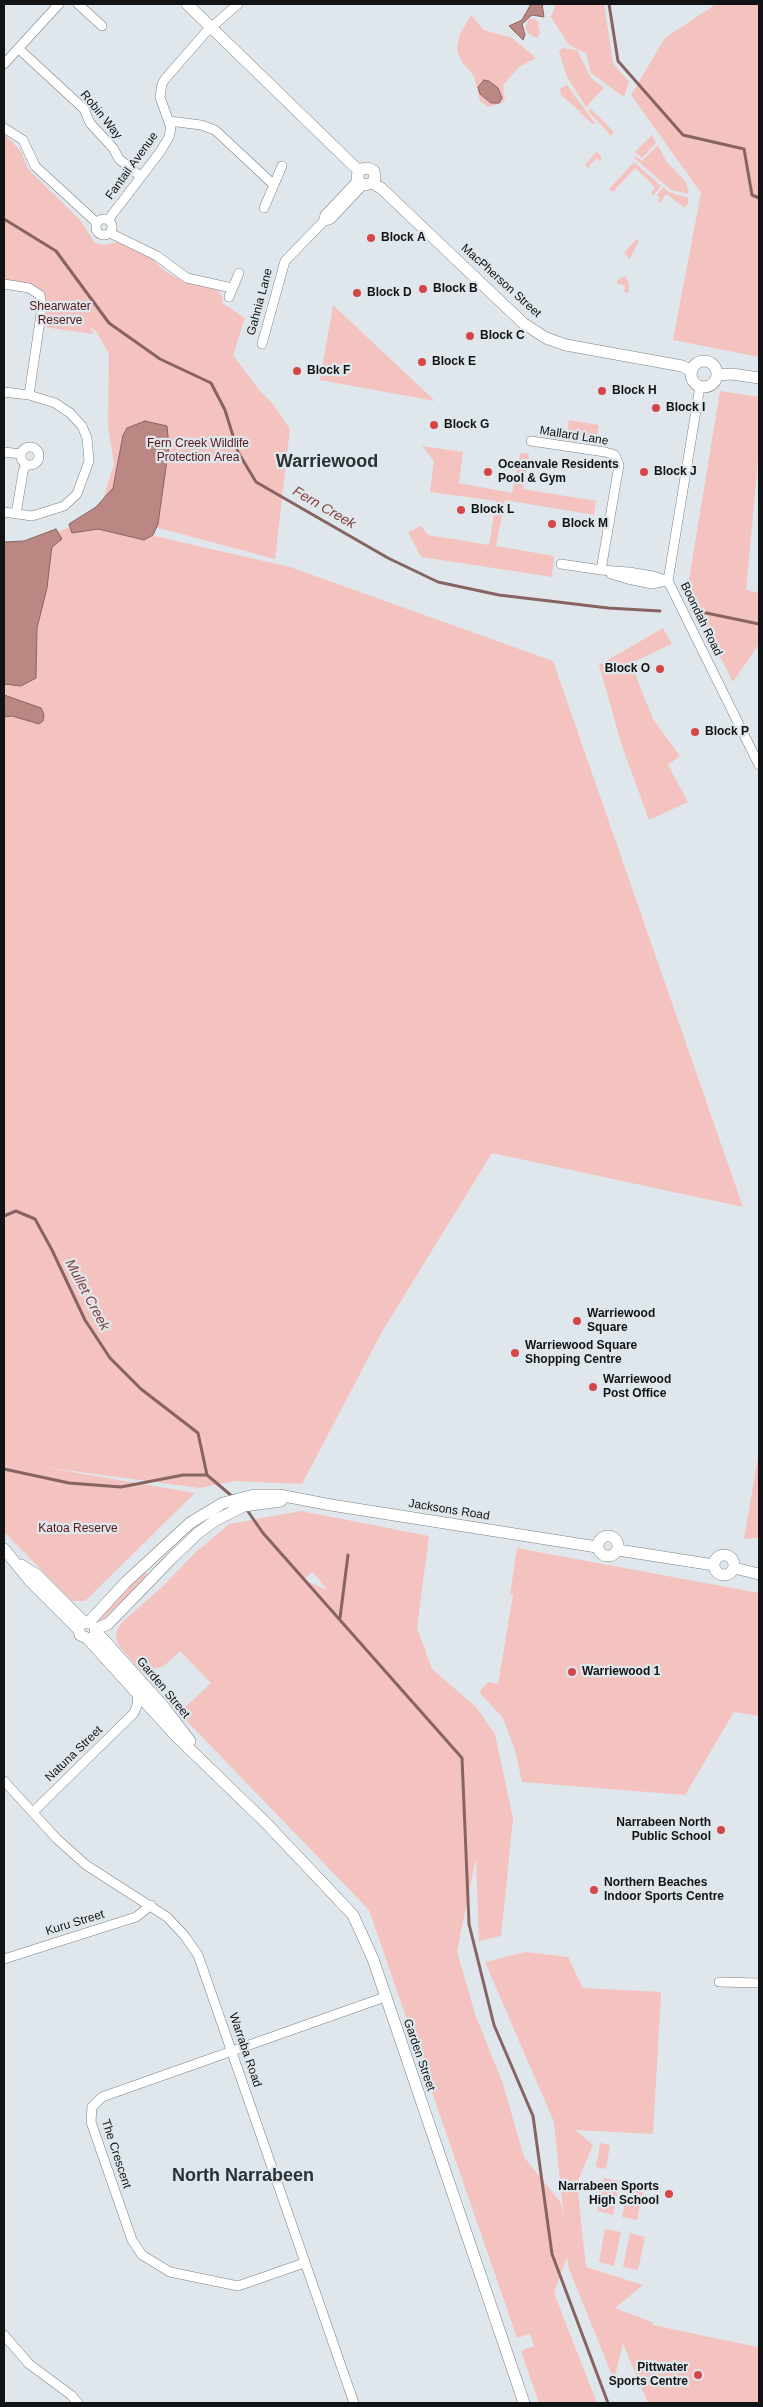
<!DOCTYPE html>
<style>
body{margin:0}
#map{position:relative;width:763px;height:2407px;overflow:hidden;background:#dfe7ec;font-family:Arial,sans-serif}
canvas{display:block}
.frame{position:absolute;inset:0;border:5px solid #111315;pointer-events:none}
</style>
<div id="map">
<canvas width="763" height="2407"></canvas>
<div class="frame"></div>
</div>
<script>
const ctx = document.querySelector('canvas').getContext('2d');
ctx.lineJoin = 'round';
function fillPath(path, color) { ctx.fillStyle = color; ctx.fill(path, 'evenodd'); }
const toPath = rows => new Path2D(rows.map(r => 'M' + r).join(''));
function trace(path, color, width, dash) { ctx.strokeStyle = color; ctx.lineWidth = width; ctx.lineCap = dash ? 'butt' : 'round'; ctx.setLineDash(dash || []); ctx.stroke(path); }
function write(font, color, halo, rows, align = 'center') {
  ctx.font = font + ' Arial,sans-serif'; ctx.lineWidth = 4.5; ctx.setLineDash([]); ctx.textBaseline = 'middle'; ctx.strokeStyle = halo; ctx.fillStyle = color; for (const [text, x, y, turn = 0] of rows) {
    ctx.save(); ctx.translate(x, y); ctx.rotate((+turn || 0) * Math.PI / 180); ctx.textAlign = isNaN(turn) ? turn : align; if (halo) ctx.strokeText(text, 0, 0); ctx.fillText(text, 0, 0); ctx.restore();
  }
}
const green = toPath([
 [556,4,604,4,613,63,629,82,624,97,591,73,586,53,569,45,551,17],
 [716,4,759,4,759,357,673,340,701,193,631,95,665,38],
 [471,15,484,30,512,38,536,58,519,67,504,84,503,91,505,99,502,103,488,107,480,101,474,76,462,62,457,50,459,36],
 [529,19,535,19,539,23,538,26,540,33,537,38,529,34,525,28],
 [562,48,577,50,591,78,604,88,586,107,567,77,559,52],
 [567,85,595,123,594,125,580,113,581,110,579,111,560,94,561,92,559,89],
 [591,109,614,132,611,136,588,111],
 [4,134,21,151,28,169,80,220,95,243,104,245,121,241,150,257,165,271,179,279,203,283,219,291,223,298,222,303,245,318,233,355,260,391,273,404,290,429,275,559,99,512,114,464,108,426,109,354,96,331,89,326,94,334,43,327,44,296,39,289,29,283,4,280],
 [652,135,656,143,642,158,635,152],
 [658,145,666,161,686,182,689,194,671,190,634,158,636,156,642,161],
 [597,151,602,158,600,161,597,158,589,166,590,170,585,165],
 [634,162,661,186,653,196,651,193,655,187,635,168,613,192,609,189],
 [663,187,669,192,688,198,688,203,685,208,666,194,660,203,658,201,660,197,657,195],
 [636,239,639,240,630,259,624,253],
 [625,276,629,284,629,293,624,292,625,285,617,284,617,280],
 [333,305,435,401,320,380],
 [720,391,759,397,759,450,746,590,759,593,759,644,733,682,687,592],
 [569,420,599,425,596,439,567,434],
 [422,446,463,452,459,483,512,493,520,453,529,454,523,489,596,501,594,515,505,500,496,546,554,556,552,577,421,557,408,532,421,526,428,535,489,545,496,501,430,492,434,461],
 [85,520,290,567,553,661,743,1207,492,1153,383,1330,302,1484,234,1481,199,1488,43,1467,195,1493,85,1601,72,1601,4,1532,4,557],
 [663,628,672,644,633,662,637,679,653,719,680,756,668,765,688,802,649,820,622,746,599,665],
 [759,1451,759,1538,744,1539],
 [301,1511,429,1536,417,1628,432,1669,476,1707,495,1734,513,1819,501,1936,479,1941,476,1858,457,1951,475,2014,503,2084,524,2157,561,2203,564,2221,554,2122,485,1962,525,1952,568,1957,583,1988,661,1992,653,2134,575,2130,593,2145,577,2183,586,2267,643,2285,615,2308,652,2322,653,2325,757,2347,759,2341,759,2403,648,2403,623,2344,614,2380,569,2269,567,2257,554,2293,597,2403,539,2403,521,2351,534,2346,530,2334,517,2338,369,1910,179,1713,211,1683,180,1651,164,1666,142,1672,119,1646,116,1639,117,1630,121,1623,162,1587,196,1552,229,1524],
 [312,1572,313,1572,327,1590,304,1580],
 [517,1548,759,1593,759,1716,734,1712,685,1795,522,1782,516,1753,503,1718,479,1692,488,1682,498,1684,513,1595,510,1594],
 [143,1571,149,1576,100,1622,97,1619],
 [600,2143,610,2145,606,2169,596,2167],
 [604,2178,620,2181,613,2215,597,2211],
 [629,2182,644,2186,637,2220,622,2217],
 [605,2229,621,2232,614,2266,599,2262],
 [630,2233,645,2237,638,2270,623,2267]
]);
const water = toPath([
 [531,4,542,4,544,17,532,15,522,24,525,35,523,40,509,26,522,20,531,4],
 [484,80,489,81,498,88,502,98,499,103,491,103,480,94,478,87,484,80],
 [145,421,167,426,169,446,158,524,153,535,144,540,98,529,72,533,69,524,96,507,113,488,123,435,127,428,145,421],
 [56,529,62,539,52,547,51,554,47,588,37,628,36,678,21,686,4,684,4,542,24,541,56,529],
 [4,695,41,708,44,714,43,721,39,724,12,716,4,717,4,695]
]);
const stream = toPath([
 [609,4,618,61,683,135,744,149,752,195,759,198],
 [4,219,56,251,109,323,160,359,211,383,225,410,238,452,256,482,388,558,438,582,499,595,608,608,660,611],
 [692,610,759,624],
 [4,1216,16,1211,35,1219,52,1250,85,1320,110,1358,141,1389,198,1433,207,1475,233,1497],
 [4,1469,69,1483,121,1487,183,1475,207,1475],
 [247,1510,263,1533,462,1758,469,1924,494,2025,533,2116,552,2254,608,2403],
 [340,1618,348,1555]
]);
const minor = toPath([
 [78,4,102,26],
 [19,49,84,109,90,123,113,148,119,159,140,176],
 [4,64,59,4],
 [169,121,201,125,215,130,274,185],
 [4,128,23,140,35,166,97,223],
 [264,208,282,166],
 '96 227a8 8 0 1 1 16 0a8 8 0 1 1-16 0Z',
 [108,220,160,152,169,137,171,128,160,97,162,84,165,79,206,32,238,4],
 [323,222,325,215,358,180],
 [110,233,157,256,187,278,232,288],
 [4,284,29,288,40,295,42,307,29,395],
 [229,297,239,273],
 [262,344,285,261,323,222,331,219,363,185],
 [700,386,668,581,759,765],
 [4,392,29,395,55,403,70,413,82,426,87,438,89,461,77,494,64,506,32,516,4,512],
 [531,441,605,452,615,455,619,465,601,570],
 '21 456a9 9 0 1 1 18 0a9 9 0 1 1-18 0Z',
 [4,452,21,454],
 [16,514,23,472,26,464],
 [561,564,601,570,629,572,653,576,668,581],
 [611,574,628,579,652,584,666,581],
 [4,1781,57,1839,86,1865,167,1917,184,1935,198,1955,354,2403],
 [33,1812,134,1713,137,1705,138,1693],
 [4,1959,136,1917,151,1905],
 [719,1982,759,1983],
 [304,2263,238,2286,170,2272,142,2255,132,2240,91,2122,92,2107,102,2097,385,1997],
 [4,2335,29,2364,71,2395,78,2403]
]);
const tertiary = toPath([
 [187,4,359,171],
 [372,183,375,178,374,171,368,168,361,169,357,176,360,183,365,185,372,183,381,188,523,323,546,338,566,345,682,366,692,371],
 '691 374a13 13 0 1 1 26 0a13 13 0 1 1-26 0Z',
 [717,375,732,374,759,378],
 '598 1546a10 10 0 1 1 20 0a10 10 0 1 1-20 0Z',
 [4,1549,30,1581,79,1630,80,1635,87,1638,175,1735,266,1823,353,1915,373,1959,524,2403],
 [618,1550,714,1565],
 '714 1565a10 10 0 1 1 20 0a10 10 0 1 1-20 0Z',
 [21,1565,37,1575,85,1623],
 [734,1568,759,1574],
 [88,1623,126,1582,190,1523,223,1503,254,1495,279,1495,331,1505,597,1547],
 [95,1629,108,1624,170,1560,198,1533,216,1520,244,1506,281,1501],
 [95,1632,103,1639,164,1707,190,1741]
]);
const markers = [
 [371,238,5,"#d64648"],
 [423,289,5,"#d64648"],
 [357,293,5,"#d64648"],
 [470,336,5,"#d64648"],
 [422,362,5,"#d64648"],
 [297,371,5,"#d64648"],
 [602,391,5,"#d64648"],
 [656,408,5,"#d64648"],
 [434,425,5,"#d64648"],
 [488,472,5,"#d64648"],
 [644,472,5,"#d64648"],
 [461,510,5,"#d64648"],
 [552,524,5,"#d64648"],
 [660,669,5,"#d64648"],
 [695,732,5,"#d64648"],
 [577,1321,5,"#d64648"],
 [515,1353,5,"#d64648"],
 [593,1387,5,"#d64648"],
 [572,1672,5,"#d64648"],
 [721,1830,5,"#d64648"],
 [594,1890,5,"#d64648"],
 [669,2194,5,"#d64648"],
 [698,2375,5,"#d64648"]
];
const streetNames = [
 ["Robin Way",101,115,51],
 ["Fantail Avenue",132,166,-54],
 ["MacPherson Street",501,281,42],
 ["Gahnia Lane",260,302,-75],
 ["Mallard Lane",574,436,9],
 ["Boondah Road",701,619,64],
 ["Jacksons Road",449,1510,9],
 ["Garden Street",163,1688,50],
 ["Natuna Street",74,1754,-44],
 ["Kuru Street",75,1923,-17],
 ["Warraba Road",245,2050,71],
 ["Garden Street",419,2055,71],
 ["The Crescent",116,2154,72]
];
const poiNames = [
 ["Block A",381,238],
 ["Block B",433,289],
 ["Block D",367,293],
 ["Block C",480,336],
 ["Block E",432,362],
 ["Block F",307,371],
 ["Block H",612,391],
 ["Block I",666,408],
 ["Block G",444,425],
 ["Oceanvale Residents",498,465],
 ["Pool & Gym",498,479],
 ["Block J",654,472],
 ["Block L",471,510],
 ["Block M",562,524],
 ["Block O",650,669,"right"],
 ["Block P",705,732],
 ["Warriewood",587,1314],
 ["Square",587,1328],
 ["Warriewood Square",525,1346],
 ["Shopping Centre",525,1360],
 ["Warriewood",603,1380],
 ["Post Office",603,1394],
 ["Warriewood 1",582,1672],
 ["Narrabeen North",711,1823,"right"],
 ["Public School",711,1837,"right"],
 ["Northern Beaches",604,1883],
 ["Indoor Sports Centre",604,1897],
 ["Narrabeen Sports",659,2187,"right"],
 ["High School",659,2201,"right"],
 ["Pittwater",688,2368,"right"],
 ["Sports Centre",688,2382,"right"]
];
const parkNames = [
 ["Shearwater",60,307],
 ["Reserve",60,321],
 ["Fern Creek Wildlife",198,444],
 ["Protection Area",198,458],
 ["Katoa Reserve",78,1529]
];
const waterNames = [
 ["Fern Creek",324,508,30],
 ["Mullet Creek",87,1295,62]
];
const districtNames = [
 ["Warriewood",327,462],
 ["North Narrabeen",243,2176]
];
fillPath(green, '#f5c3bf');
fillPath(water, '#ba8783');
trace(water, '#876462', 1);
trace(stream, '#876462', 3);
trace(minor, '#7a8185', 10);
trace(tertiary, '#7a8185', 12);
trace(minor, '#fff', 9);
trace(tertiary, '#fff', 11);
for (const [x, y, r, color] of markers) { const dot = new Path2D(); dot.arc(x, y, r, 0, 2 * Math.PI); ctx.fillStyle = color; ctx.fill(dot); trace(dot, '#dfe7ec', 2); }
write('12px', '#111315', '#dfe7ec', streetNames);
write('bold 12px', '#111315', '#dfe7ec', poiNames, 'left');
write('12px', '#561718', '#dfe7ec', parkNames);
write('italic 14px', '#84413e', '#dfe7ec', waterNames);
write('bold 18px', '#2b3034', '#dfe7ec', districtNames);
</script>
